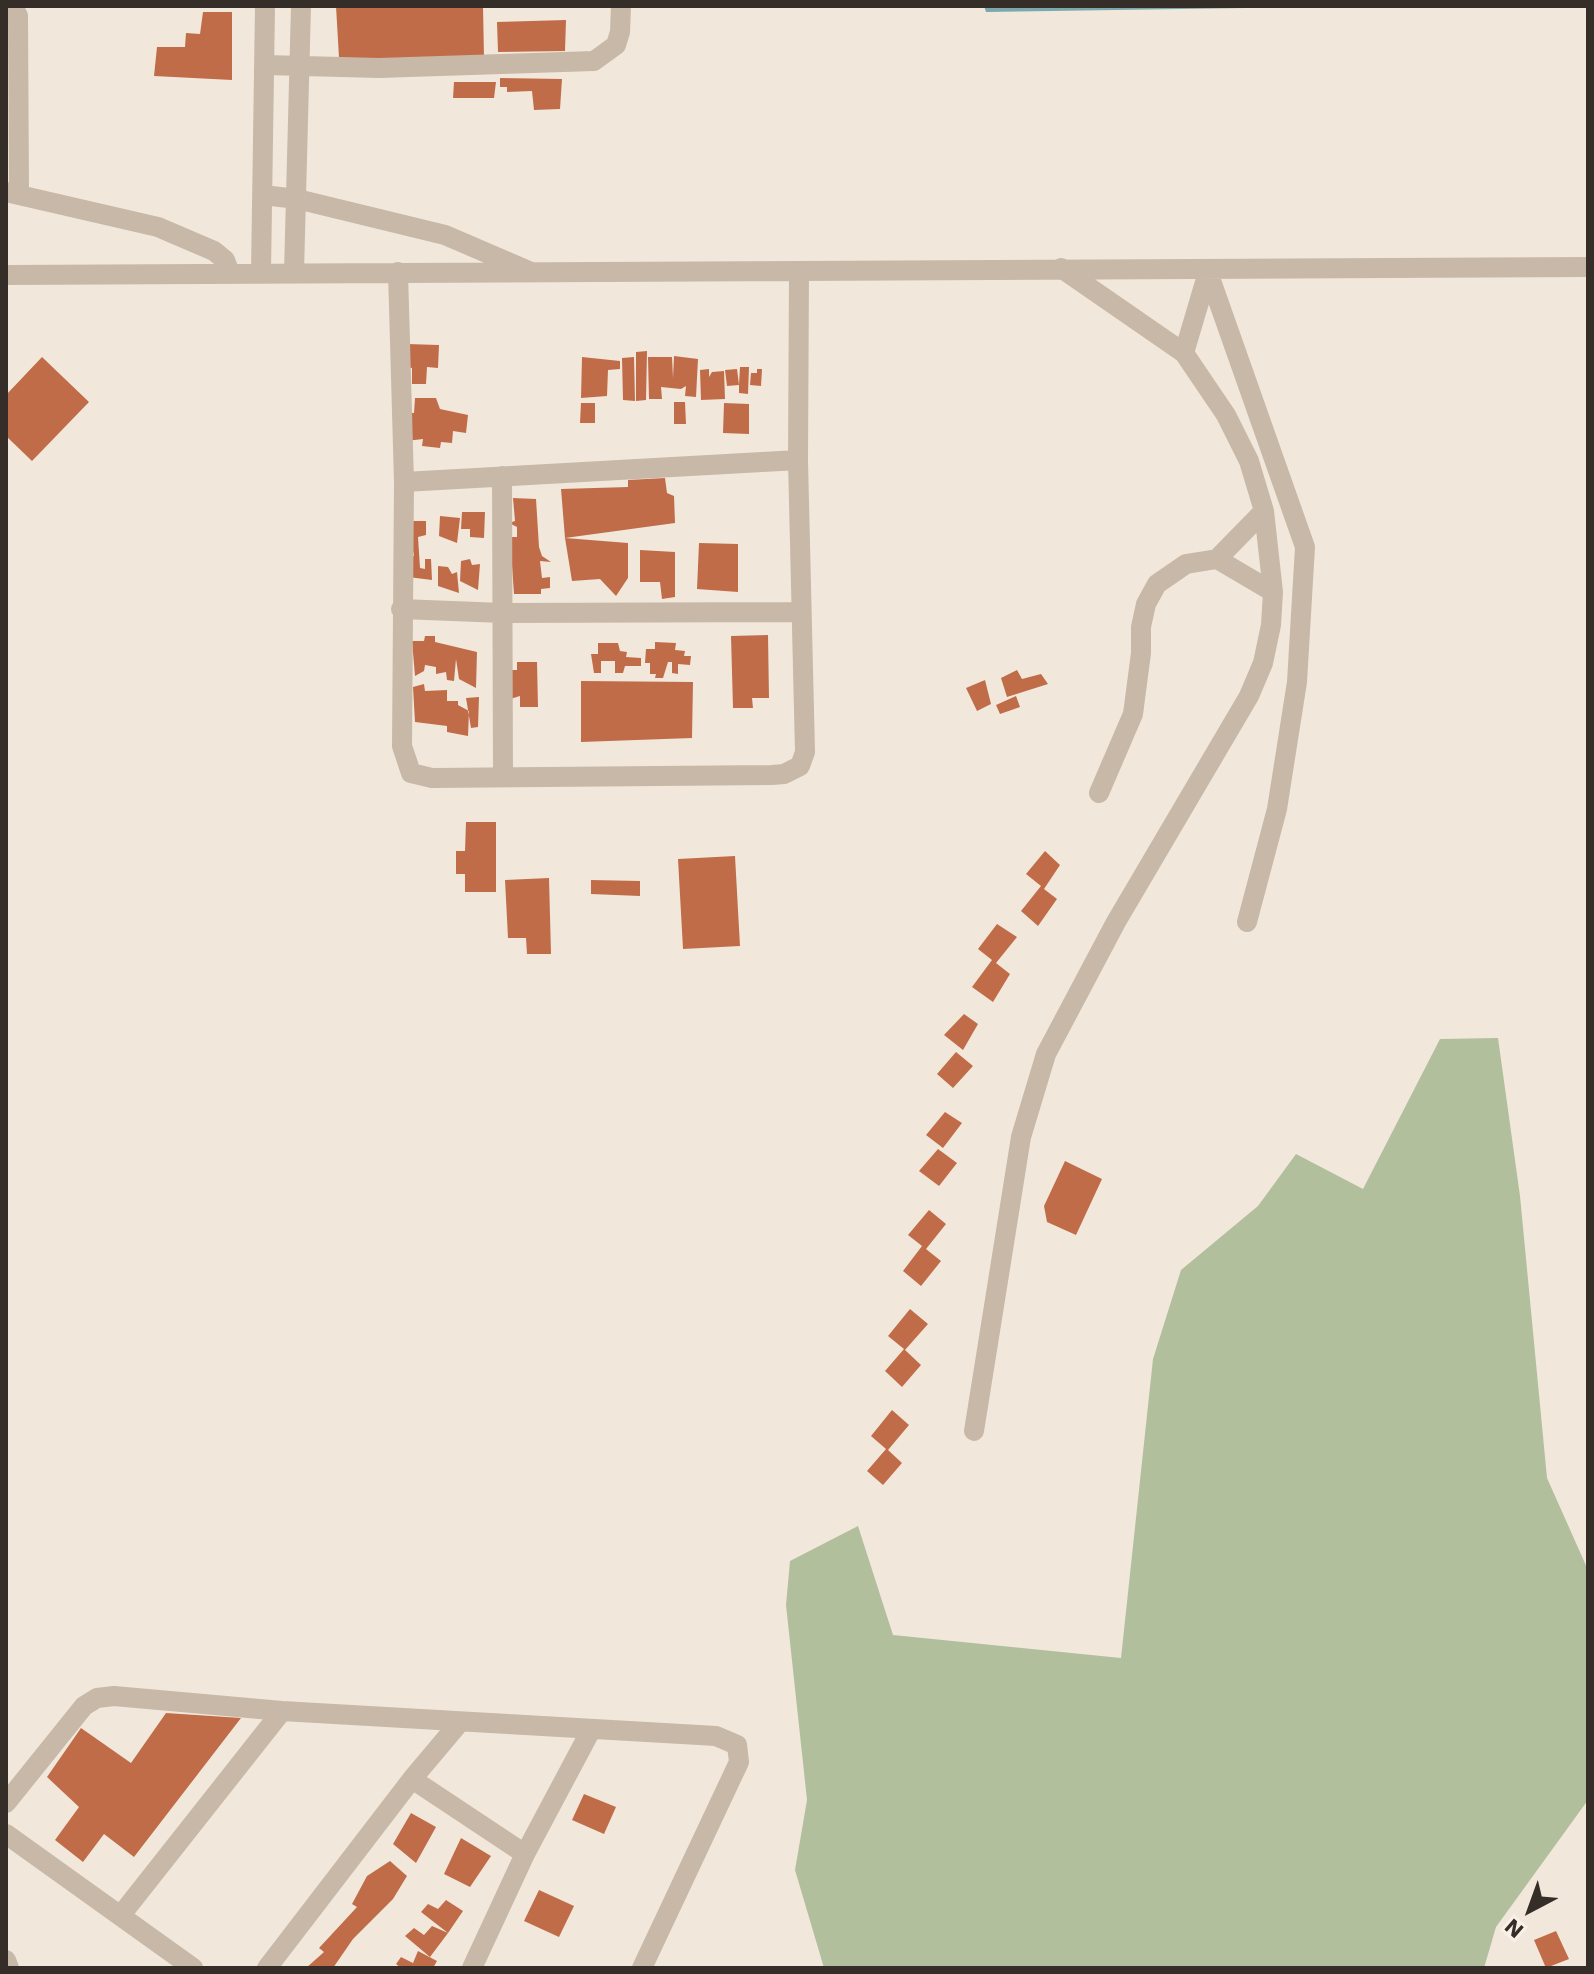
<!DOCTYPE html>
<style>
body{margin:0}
#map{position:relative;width:1594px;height:1974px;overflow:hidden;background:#f1e8db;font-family:"Work Sans",sans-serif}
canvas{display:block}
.frame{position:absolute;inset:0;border:8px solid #352d28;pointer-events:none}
.north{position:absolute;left:1490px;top:1870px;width:80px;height:80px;-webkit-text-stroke:6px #f9f1e7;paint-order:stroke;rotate:221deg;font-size:22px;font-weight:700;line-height:32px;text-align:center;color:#352d28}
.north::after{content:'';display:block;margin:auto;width:28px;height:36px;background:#352d28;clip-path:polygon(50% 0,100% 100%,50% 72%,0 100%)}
</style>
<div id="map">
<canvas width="1594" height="1974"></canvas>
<div class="frame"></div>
<div class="north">N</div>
</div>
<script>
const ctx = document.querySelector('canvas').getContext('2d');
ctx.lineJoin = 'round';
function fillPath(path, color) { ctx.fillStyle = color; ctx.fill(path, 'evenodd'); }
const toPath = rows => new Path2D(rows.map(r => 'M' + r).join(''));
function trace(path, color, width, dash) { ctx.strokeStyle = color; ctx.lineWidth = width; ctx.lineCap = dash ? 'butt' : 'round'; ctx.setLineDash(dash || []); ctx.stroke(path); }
const green = toPath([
 [1498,1038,1520,1196,1547,1478,1588,1570,1588,1800,1496,1927,1484,1968,824,1968,795,1870,807,1800,786,1605,790,1561,858,1526,893,1635,1121,1658,1153,1359,1181,1270,1258,1206,1296,1154,1363,1189,1440,1039]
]);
const water = toPath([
 [984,6,1376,6,986,12]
]);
const building = toPath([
 [336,6,483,6,484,58,339,58],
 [203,12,232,12,232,80,154,76,157,47,185,47,186,33,200,34],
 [566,20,565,51,498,52,497,22],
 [500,78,562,79,560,109,534,110,532,91,507,92,507,87,500,87],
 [454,82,496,82,494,98,453,98],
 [407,344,439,345,438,368,427,367,426,384,412,384,412,368,406,367],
 [647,351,646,400,636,401,636,352],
 [674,356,698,359,696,397,685,396,686,386,681,389,661,387,662,399,649,399,648,357,672,357,673,378],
 [42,357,89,402,32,461,6,436,6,395],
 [582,357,620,361,620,369,608,370,607,396,581,398],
 [634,357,635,401,623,400,622,358],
 [740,367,749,367,748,394,739,393,739,385,727,386,725,370,737,369,739,385],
 [709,369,709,377,712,372,724,371,725,399,701,400,700,370],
 [757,369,762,369,761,386,750,385,751,373,757,373],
 [415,398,436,398,440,409,468,415,466,433,453,431,452,443,441,442,440,448,422,446,423,439,406,441,407,413,414,413],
 [674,402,685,402,686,424,674,424],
 [581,403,595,403,595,423,580,423],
 [724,403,749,404,749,434,723,433],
 [665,478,667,493,674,496,675,523,565,538,628,543,628,578,616,596,600,579,572,581,565,538,561,489,628,487,628,480],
 [513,498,536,499,539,547,542,556,551,562,540,561,542,578,550,577,550,588,541,589,541,594,514,594,510,537,517,537,517,527,509,523,515,521],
 [462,512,485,512,484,538,470,537,470,529,461,529],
 [440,516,460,518,457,543,439,536],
 [408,521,426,521,426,535,418,537,420,568,425,569,425,559,431,559,432,580,408,577,403,555,414,556],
 [699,543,738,544,738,592,697,589],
 [640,550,675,552,675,597,662,599,660,582,640,582],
 [470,559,472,565,480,564,478,590,460,581,461,561],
 [438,566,448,567,452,574,457,572,459,593,438,586],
 [768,635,769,698,752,698,753,708,733,708,731,636],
 [425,636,435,636,435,642,477,652,476,688,459,679,456,659,454,681,447,680,446,672,436,674,436,667,425,665,424,671,415,676,412,641,424,641],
 [655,642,676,643,675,650,685,651,684,656,691,656,690,665,678,664,678,674,672,673,672,662,668,662,663,678,655,678,656,674,650,674,650,663,645,663,646,649,655,649],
 [598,643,618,643,620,651,627,652,626,657,641,658,641,666,625,666,623,673,615,673,615,661,601,661,601,673,594,673,591,654,598,654],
 [517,662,537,662,538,707,520,707,520,696,510,699,510,670,517,670],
 [1017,670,1022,679,1041,674,1048,684,1007,697,1001,678],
 [985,680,991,704,977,711,966,688],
 [581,681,693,682,692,738,581,742],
 [424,684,425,691,447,690,447,701,458,701,458,705,469,711,468,736,447,732,447,726,415,722,413,687],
 [1016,696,1020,707,1000,714,996,705],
 [479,697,478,727,471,728,466,698],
 [466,822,496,822,496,892,465,892,465,874,456,874,456,851,465,851],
 [1045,851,1060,865,1044,889,1057,899,1038,926,1021,911,1041,886,1026,874],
 [735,856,740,946,683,949,678,859],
 [549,878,551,954,527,954,526,938,508,938,505,880],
 [591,880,640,881,640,896,591,894],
 [997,924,1017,937,996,963,1010,974,993,1002,972,987,992,960,978,949],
 [964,1014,978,1024,963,1050,944,1035],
 [956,1052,973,1066,953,1088,937,1074],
 [945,1112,962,1123,943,1148,926,1135],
 [938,1149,957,1163,939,1186,919,1171],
 [1065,1161,1102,1179,1076,1235,1047,1222,1044,1206],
 [929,1210,946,1224,926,1249,941,1261,921,1286,903,1271,922,1246,908,1235],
 [910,1309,928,1324,905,1350,921,1365,902,1387,885,1371,904,1349,888,1336],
 [892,1410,909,1425,888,1450,902,1463,883,1485,867,1471,886,1449,871,1436],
 [166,1713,241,1718,134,1857,104,1834,83,1862,55,1840,79,1807,47,1777,81,1728,131,1763],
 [584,1794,616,1807,604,1834,572,1820],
 [411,1813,436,1827,416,1863,393,1844],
 [461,1838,491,1856,470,1887,444,1874],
 [390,1861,407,1876,393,1899,353,1939,333,1968,306,1968,324,1952,319,1948,357,1907,352,1904,367,1876],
 [539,1890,574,1906,559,1937,524,1921],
 [446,1900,463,1911,448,1933,430,1957,405,1936,414,1928,424,1935,432,1926,448,1933,421,1912,428,1904,438,1909],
 [1556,1931,1569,1959,1546,1968,1534,1940],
 [418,1951,437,1961,433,1968,401,1968,396,1964,401,1957,413,1963]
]);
const minor = toPath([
 [13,6,18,16,19,192],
 [265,65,379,68,594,61,616,45,620,32,621,6],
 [6,192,158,227,214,251,225,260,230,273],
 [263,195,297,199,445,235,531,272],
 [261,272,265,6],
 [398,272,404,482,402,746,411,773,432,778,772,775,784,774,800,766,805,752,798,460,799,273],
 [1208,272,1305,547,1297,682,1277,809,1247,922],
 [294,273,301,6],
 [6,275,1588,267],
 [1184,353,1208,272],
 [502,476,503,776],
 [404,482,798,460],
 [1217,559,1273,592],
 [401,609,503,613,801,612],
 [1099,793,1133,714,1141,653,1141,627,1146,604,1157,584,1186,564,1217,559,1264,511],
 [974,1431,1021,1137,1046,1054,1116,922,1249,696,1263,663,1271,625,1273,592,1264,511,1249,461,1226,415,1184,353,1061,268],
 [412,1779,525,1854],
 [6,1803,84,1706,97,1698,114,1696,282,1711,716,1736,737,1745,739,1762,642,1968],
 [6,1834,193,1968],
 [121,1915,282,1711],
 [6,1960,9,1968],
 [267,1968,412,1779,460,1722],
 [472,1968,525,1854,591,1730]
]);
fillPath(green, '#b2bf9c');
fillPath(water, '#7ba8ad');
fillPath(building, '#c16c49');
trace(minor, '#c8b8a8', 20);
</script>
